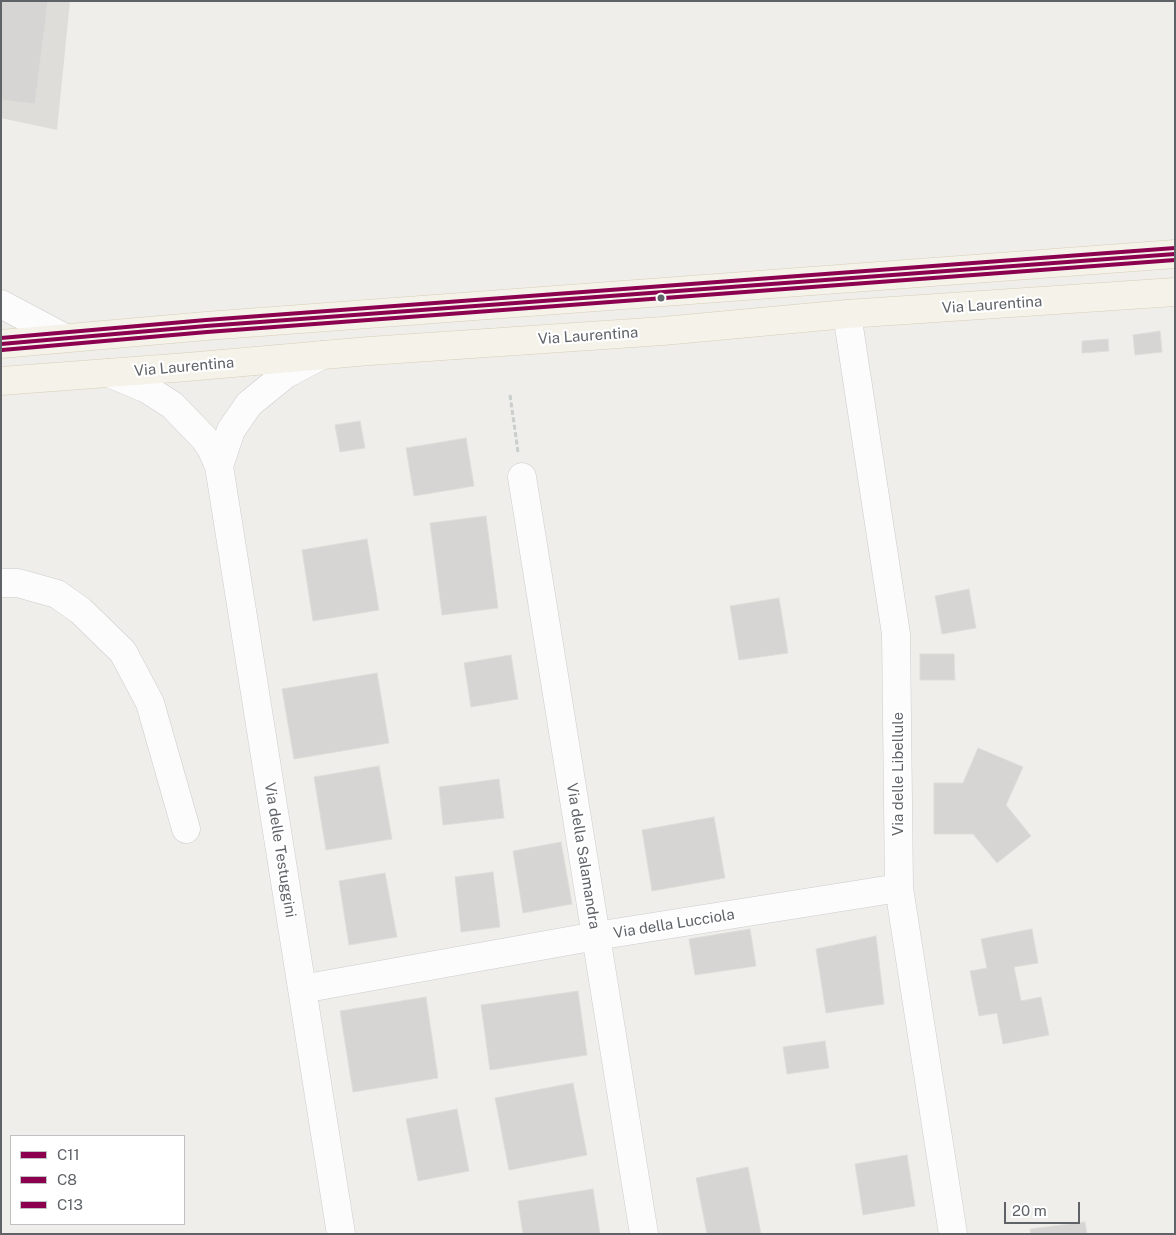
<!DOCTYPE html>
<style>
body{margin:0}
#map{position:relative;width:1176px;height:1235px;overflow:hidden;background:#efeeea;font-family:"Public Sans",sans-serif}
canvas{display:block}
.frame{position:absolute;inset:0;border:2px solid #5f6368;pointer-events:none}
.legend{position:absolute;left:10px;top:1135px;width:175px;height:90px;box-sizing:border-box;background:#fff;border:1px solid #bfc1c3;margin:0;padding:6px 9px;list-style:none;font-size:15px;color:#5f6368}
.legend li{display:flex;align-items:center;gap:10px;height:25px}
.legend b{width:25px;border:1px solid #bfc1c3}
.scale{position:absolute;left:1004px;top:1202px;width:76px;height:22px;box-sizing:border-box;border:2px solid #5f6368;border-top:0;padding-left:6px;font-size:15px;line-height:18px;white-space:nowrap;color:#5f6368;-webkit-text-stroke:4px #fff;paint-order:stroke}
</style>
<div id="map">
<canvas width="1176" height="1235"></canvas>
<div class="frame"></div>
<ul class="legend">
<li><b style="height:6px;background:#8b004f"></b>C11</li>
<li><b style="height:6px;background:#8b004f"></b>C8</li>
<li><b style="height:6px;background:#8b004f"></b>C13</li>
</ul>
<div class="scale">20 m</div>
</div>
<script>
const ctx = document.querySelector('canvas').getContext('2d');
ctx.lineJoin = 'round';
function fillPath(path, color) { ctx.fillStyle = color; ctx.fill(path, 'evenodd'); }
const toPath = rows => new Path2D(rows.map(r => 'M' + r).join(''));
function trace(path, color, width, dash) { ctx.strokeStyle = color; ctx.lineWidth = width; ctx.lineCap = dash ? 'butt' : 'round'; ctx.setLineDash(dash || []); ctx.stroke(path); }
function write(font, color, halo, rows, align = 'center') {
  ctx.font = font + ' "Public Sans",sans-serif'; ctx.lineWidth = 4.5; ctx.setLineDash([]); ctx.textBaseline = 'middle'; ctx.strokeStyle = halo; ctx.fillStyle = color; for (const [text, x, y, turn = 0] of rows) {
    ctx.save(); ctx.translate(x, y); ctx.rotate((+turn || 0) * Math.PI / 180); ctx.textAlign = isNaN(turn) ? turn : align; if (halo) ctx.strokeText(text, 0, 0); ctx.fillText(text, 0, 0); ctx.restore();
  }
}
const industrial = toPath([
 [1,1,70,1,57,130,1,118]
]);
const building = toPath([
 [1,1,48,1,35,104,1,100,1,1],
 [1160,331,1162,352,1135,355,1133,335,1160,331],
 [1108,339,1109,351,1082,353,1082,341,1108,339],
 [360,421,365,448,340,452,335,425,360,421],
 [466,438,474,486,414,496,406,448,466,438],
 [486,516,498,608,442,615,430,523,486,516],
 [367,539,379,610,313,621,302,550,367,539],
 [969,589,976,628,942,634,935,596,969,589],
 [779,598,788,653,739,660,730,606,779,598],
 [920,654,954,654,955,680,920,680,920,654],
 [511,655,518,699,471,707,464,663,511,655],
 [377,673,389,743,294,759,282,689,377,673],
 [978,748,1023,767,1006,805,1031,836,997,863,973,834,934,834,934,783,963,783,978,748],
 [379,766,392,839,326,850,314,777,379,766],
 [499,779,504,818,443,825,439,787,499,779],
 [714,817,725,878,652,891,642,830,714,817],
 [561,842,572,904,523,913,513,851,561,842],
 [493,872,500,927,461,932,455,877,493,872],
 [385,873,397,937,349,945,339,881,385,873],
 [750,929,756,966,695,975,689,939,750,929],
 [1032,929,1038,963,1014,967,1021,1001,1041,997,1049,1035,1003,1044,997,1013,979,1016,970,971,987,968,981,939,1032,929],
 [876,936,884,1004,826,1013,816,949,876,936],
 [578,991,587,1055,490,1070,481,1005,578,991],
 [426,997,438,1078,353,1092,340,1011,426,997],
 [825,1041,829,1068,787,1074,783,1047,825,1041],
 [573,1083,587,1155,509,1170,495,1098,573,1083],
 [457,1109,469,1171,418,1181,406,1119,457,1109],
 [907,1155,915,1206,863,1215,855,1164,907,1155],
 [748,1167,761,1234,707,1234,696,1178,748,1167],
 [593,1189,600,1234,523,1234,518,1201,593,1189],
 [1085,1222,1087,1234,1031,1234,1030,1229,1085,1222]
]);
const path = toPath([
 [510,395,518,452]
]);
const minor = toPath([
 [1,304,65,338],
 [847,314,896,634,899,888,953,1234],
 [109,373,147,389,172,405,204,438,211,448,219,466,231,430,249,404,286,374,322,355],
 [219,466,341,1234],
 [522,477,644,1234],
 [1,583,18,583,57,594,81,611,123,652,150,703,186,829],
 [302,989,596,936,899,888]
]);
const major = toPath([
 [1,344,206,326,1175,254],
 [1,381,187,367,369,351,663,331,847,314,1175,292]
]);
const bus1 = toPath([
 [1,344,206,326,1175,254]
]);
const bus2 = toPath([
 [2,350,207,332,1175,260]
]);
const bus3 = toPath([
 [1,338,206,320,1175,248]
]);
const markers = [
 [661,298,4.5,"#5f6368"]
];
const streetNames = [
 ["Via Laurentina",992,305,-4],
 ["Via Laurentina",588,336,-4],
 ["Via Laurentina",184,367,-5],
 ["Via delle Libellule",898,774,-90],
 ["Via delle Testuggini",280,850,81],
 ["Via della Salamandra",583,856,81],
 ["Via della Lucciola",674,924,-9]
];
fillPath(industrial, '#dfddda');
fillPath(building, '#d6d5d3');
trace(building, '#deddd9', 1);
trace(minor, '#cbcccc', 29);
trace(major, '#d7ceb8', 29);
trace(path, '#cacfcc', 3, [5, 2.5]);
trace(minor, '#fdfcfc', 28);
trace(major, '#f4f2e9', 28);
trace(bus1, '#8b004f', 4);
trace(bus2, '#8b004f', 4);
trace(bus3, '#8b004f', 4);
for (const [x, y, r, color] of markers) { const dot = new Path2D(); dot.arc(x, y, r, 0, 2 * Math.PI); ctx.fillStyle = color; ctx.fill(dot); trace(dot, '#fff', 2); }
write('15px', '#5f6368', '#fff', streetNames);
</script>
